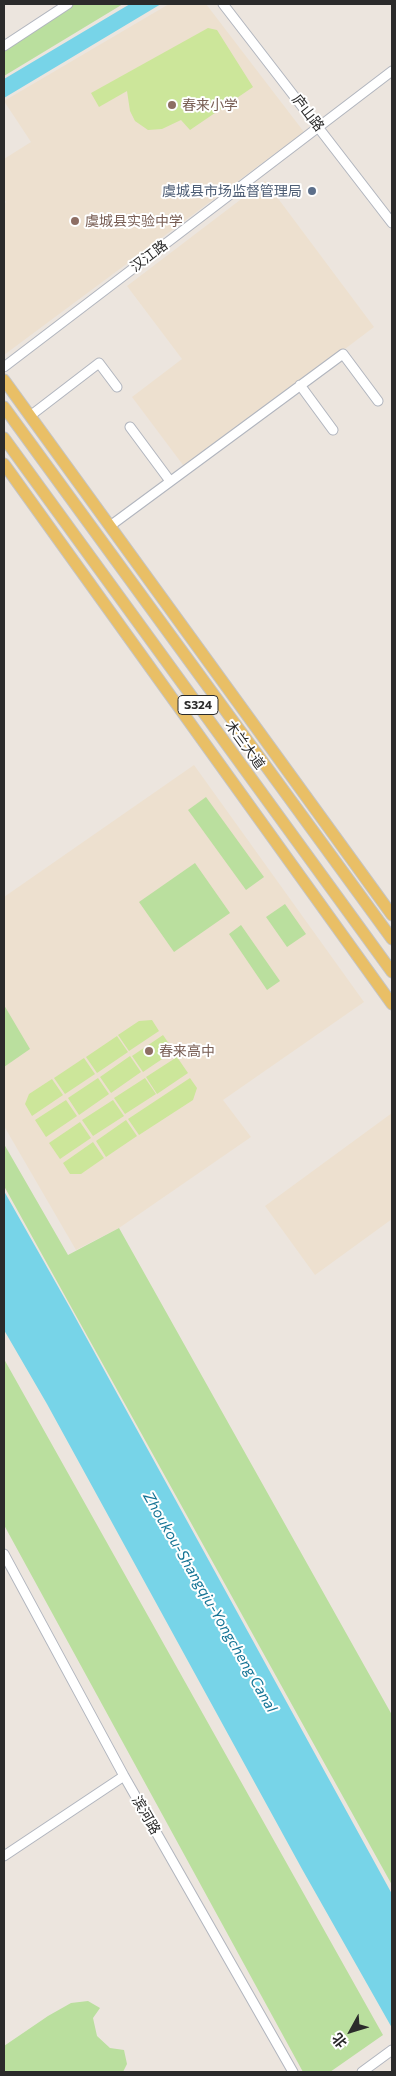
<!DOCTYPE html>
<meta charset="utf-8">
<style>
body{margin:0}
#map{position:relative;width:396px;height:2076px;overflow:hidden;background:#ece5de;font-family:Commissioner,"Noto Sans SC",sans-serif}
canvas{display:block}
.frame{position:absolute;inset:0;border:5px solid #2b2b2b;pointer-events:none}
.north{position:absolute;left:326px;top:2006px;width:50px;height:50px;-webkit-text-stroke:4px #fff;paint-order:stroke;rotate:231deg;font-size:14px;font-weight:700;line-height:20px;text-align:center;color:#2b2b2b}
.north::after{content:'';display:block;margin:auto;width:18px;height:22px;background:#2b2b2b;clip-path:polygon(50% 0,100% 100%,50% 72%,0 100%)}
</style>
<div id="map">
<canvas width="396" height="2076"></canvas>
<div class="frame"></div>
<div class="north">北</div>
</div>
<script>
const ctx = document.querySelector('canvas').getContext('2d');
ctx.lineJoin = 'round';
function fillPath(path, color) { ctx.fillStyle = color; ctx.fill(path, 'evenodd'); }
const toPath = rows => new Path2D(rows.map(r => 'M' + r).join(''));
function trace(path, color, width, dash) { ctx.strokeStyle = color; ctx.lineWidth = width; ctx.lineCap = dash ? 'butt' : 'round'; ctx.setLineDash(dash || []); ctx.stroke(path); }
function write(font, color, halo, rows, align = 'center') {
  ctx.font = font + ' Commissioner,"Noto Sans SC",sans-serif'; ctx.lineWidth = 4; ctx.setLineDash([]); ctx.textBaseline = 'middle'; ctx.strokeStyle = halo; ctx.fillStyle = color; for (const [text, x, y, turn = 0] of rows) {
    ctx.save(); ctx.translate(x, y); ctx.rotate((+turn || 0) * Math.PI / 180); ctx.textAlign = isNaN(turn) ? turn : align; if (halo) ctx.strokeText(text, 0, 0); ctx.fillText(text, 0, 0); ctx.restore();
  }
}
const education = toPath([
 [169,4,206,4,304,132,4,355,4,204,6,202,4,199,4,159,31,142,4,101],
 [265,181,374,327,186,469,132,397,182,359,127,286],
 [194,765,364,1002,223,1100,251,1137,119,1228,76,1250,4,1126,4,897],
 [392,1113,392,1219,315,1275,265,1206]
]);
const green = toPath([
 [74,4,123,4,4,76,4,49],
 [206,797,264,877,246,890,188,810],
 [195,863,230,913,174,952,139,902],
 [285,904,306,934,287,947,266,917],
 [241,925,280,981,267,990,229,934],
 [4,1005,30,1049,4,1067],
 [4,1144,68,1255,119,1228,392,1715,392,1885,4,1186],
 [4,1359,383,2035,330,2072,303,2072,4,1525],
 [88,2001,100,2008,93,2018,97,2036,110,2048,124,2050,127,2064,123,2072,4,2072,4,2046,48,2016,71,2003]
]);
const pitch = toPath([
 [208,28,217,30,253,87,190,130,181,120,162,129,148,130,135,121,130,111,127,91,99,107,91,93],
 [152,1020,159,1031,129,1051,118,1035,139,1021],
 [163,1035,174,1051,143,1072,132,1056],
 [117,1036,128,1052,97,1073,86,1057],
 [130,1056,141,1072,111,1093,100,1077],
 [177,1057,188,1073,157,1094,146,1077],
 [84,1058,95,1074,65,1094,54,1078],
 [98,1078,109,1094,79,1115,68,1098],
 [145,1078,156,1094,125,1114,114,1098],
 [190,1078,197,1088,193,1100,139,1135,128,1119],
 [52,1079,63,1095,32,1116,25,1104,29,1094],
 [66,1100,77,1116,46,1137,35,1120],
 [113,1100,124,1116,93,1136,82,1120],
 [126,1120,137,1136,106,1157,96,1141],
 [80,1122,91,1138,60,1159,49,1143],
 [93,1142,104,1158,81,1174,70,1174,63,1163]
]);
const water = toPath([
 [130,4,161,4,4,98,4,79],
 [4,1191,69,1306,392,1894,392,2028,302,1869,47,1404,4,1330]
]);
const minor = toPath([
 [223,4,392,223],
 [4,46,68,4],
 [4,367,392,71],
 [300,385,333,430],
 [30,416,99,363,117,387],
 [130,427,170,481],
 [110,526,343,354,378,401],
 [4,1554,124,1776,293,2072],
 [4,1856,124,1776],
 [362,2072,392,2050]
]);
const major = toPath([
 [4,380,392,915],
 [4,407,392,939],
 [4,438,392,972],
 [4,464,392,1004]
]);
const markers = [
 [172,105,5,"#8d6e63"],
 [312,191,5,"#5c6f8a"],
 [75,221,5,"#8d6e63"],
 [149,1051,5,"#8d6e63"]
];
const shields = [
 [198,705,40]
];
const shieldNames = [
 ["S324",198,705]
];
const educationNames = [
 ["春来小学",182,105],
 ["虞城县实验中学",85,221],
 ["春来高中",159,1051]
];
const streetNames = [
 ["庐山路",308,113,52],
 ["汉江路",149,256,-37],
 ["木兰大道",245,745,54],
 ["滨河路",146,1815,60]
];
const serviceNames = [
 ["虞城县市场监督管理局",302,191]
];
const waterNames = [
 ["Zhoukou-Shangqiu-Yongcheng Canal",210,1602,60]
];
fillPath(education, '#ede0cf');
fillPath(green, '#badf9e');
fillPath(pitch, '#cce69a');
fillPath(water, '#77d4e8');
trace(minor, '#b1b5be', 11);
trace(major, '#c4c4c4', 13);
trace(minor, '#fff', 9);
trace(major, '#e9bf66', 11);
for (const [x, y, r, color] of markers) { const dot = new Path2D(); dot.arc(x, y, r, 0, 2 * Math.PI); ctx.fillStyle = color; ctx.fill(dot); trace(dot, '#fff', 2); }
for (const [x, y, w] of shields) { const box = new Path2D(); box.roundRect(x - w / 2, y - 9.5, w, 19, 4); ctx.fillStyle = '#fff'; ctx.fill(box); trace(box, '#2b2b2b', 1); }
write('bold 12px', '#2b2b2b', null, shieldNames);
write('14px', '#785e54', '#fff', educationNames, 'left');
write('14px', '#2b2b2b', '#fff', streetNames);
write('14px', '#4e5e75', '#fff', serviceNames, 'right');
write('italic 15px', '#157495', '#fff', waterNames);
</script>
